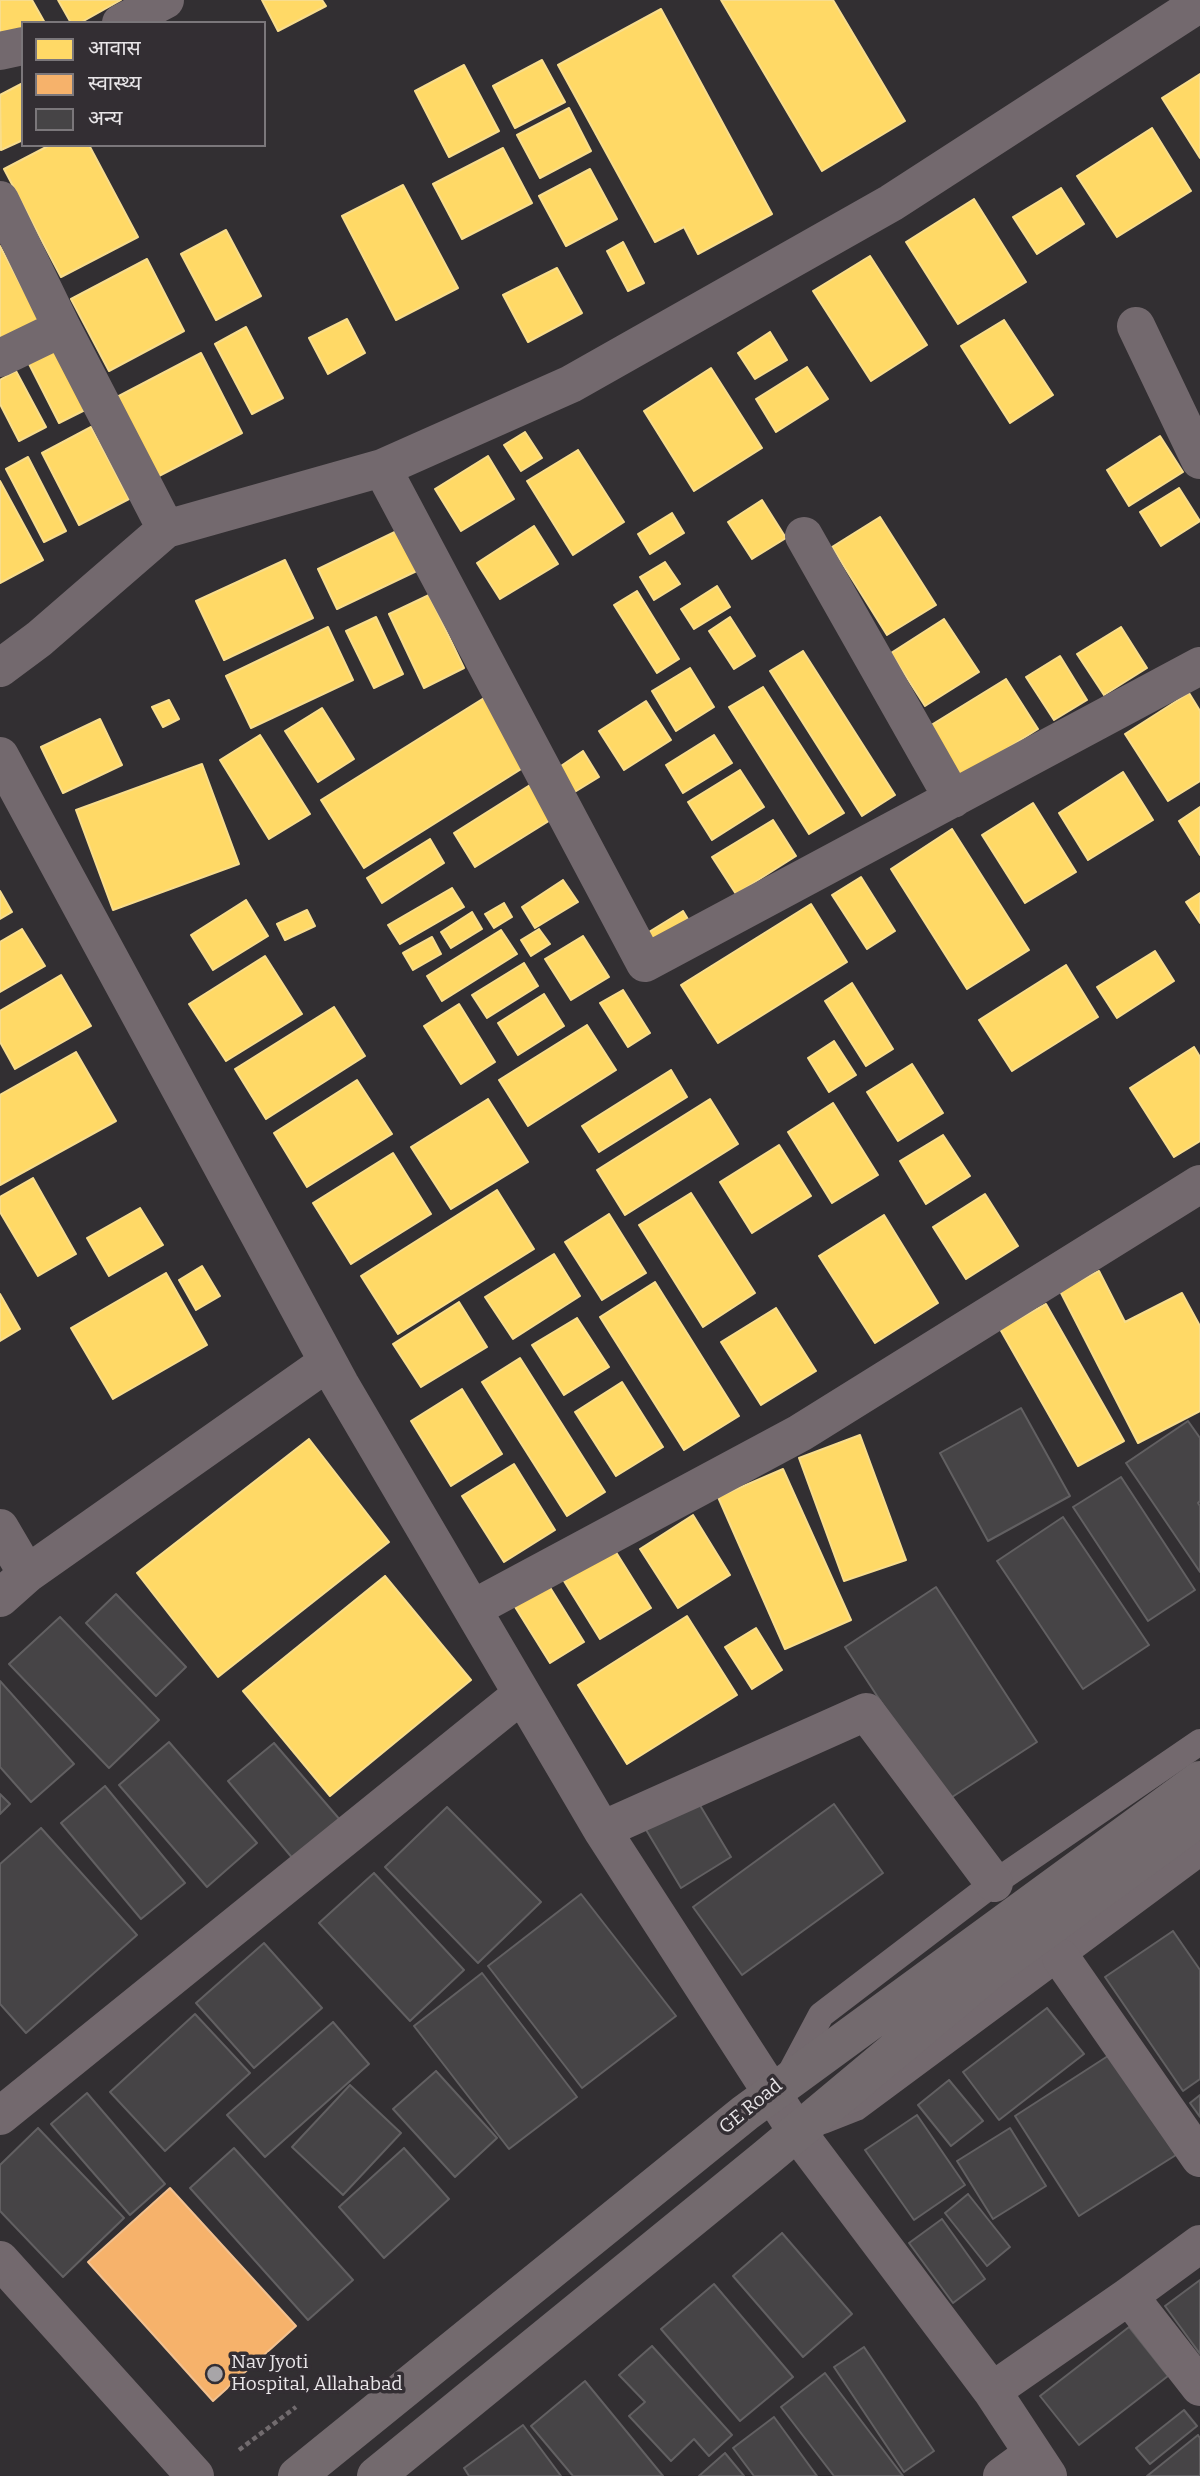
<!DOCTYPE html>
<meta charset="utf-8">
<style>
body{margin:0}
#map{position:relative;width:1200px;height:2476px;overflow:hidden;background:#322f32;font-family:Bitter,"Noto Sans Devanagari",serif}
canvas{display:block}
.legend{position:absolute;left:21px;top:21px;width:245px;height:126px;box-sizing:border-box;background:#332e33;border:2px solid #7b777b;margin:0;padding:9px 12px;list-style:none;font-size:21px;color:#e8e5e8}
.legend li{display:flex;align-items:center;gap:14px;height:35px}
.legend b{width:35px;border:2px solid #7b777b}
</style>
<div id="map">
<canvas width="1200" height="2476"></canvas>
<ul class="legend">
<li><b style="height:19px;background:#ffd966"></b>आवास</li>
<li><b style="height:19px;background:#f6b26b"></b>स्वास्थ्य</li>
<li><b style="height:19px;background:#464446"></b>अन्य</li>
</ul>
</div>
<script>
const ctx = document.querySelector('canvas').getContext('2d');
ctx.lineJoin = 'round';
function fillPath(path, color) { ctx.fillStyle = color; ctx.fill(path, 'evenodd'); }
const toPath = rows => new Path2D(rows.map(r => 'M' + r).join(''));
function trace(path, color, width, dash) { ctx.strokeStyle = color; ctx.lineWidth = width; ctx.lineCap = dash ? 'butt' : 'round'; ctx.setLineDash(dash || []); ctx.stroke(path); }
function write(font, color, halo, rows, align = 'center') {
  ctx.font = font + ' Bitter,serif'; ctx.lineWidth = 7; ctx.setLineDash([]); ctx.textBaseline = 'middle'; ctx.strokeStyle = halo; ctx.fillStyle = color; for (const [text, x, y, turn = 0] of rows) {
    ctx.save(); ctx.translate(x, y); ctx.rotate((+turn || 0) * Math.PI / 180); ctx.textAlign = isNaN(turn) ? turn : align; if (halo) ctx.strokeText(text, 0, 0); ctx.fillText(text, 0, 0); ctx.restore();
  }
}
const homes = toPath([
 [0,0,32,0,45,23,23,23,23,43,0,55,0,0],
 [58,0,121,0,80,23,71,23,58,0],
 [262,0,322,0,326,6,278,31,262,0],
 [721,0,833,0,905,121,822,171,721,0],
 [661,9,772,214,698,254,684,227,655,242,558,65,661,9],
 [542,60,565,102,515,128,493,86,542,60],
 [464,65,499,131,449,157,415,91,464,65],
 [1200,74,1200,158,1162,98,1200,74],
 [23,83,23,140,1,150,0,95,23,83],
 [569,108,591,151,540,178,517,135,569,108],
 [1152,128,1191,191,1117,237,1077,176,1152,128],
 [50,145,89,145,138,237,61,277,4,169,50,145],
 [503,148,532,203,462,239,433,184,503,148],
 [590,169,617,219,566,246,539,196,590,169],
 [403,185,458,288,396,320,342,216,403,185],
 [1061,188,1084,224,1037,254,1013,217,1061,188],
 [974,199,1026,282,958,324,906,242,974,199],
 [226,230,261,296,216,320,181,254,226,230],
 [623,242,644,283,628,291,607,251,623,242],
 [0,246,40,321,0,342,0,246],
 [870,256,927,345,871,381,813,291,870,256],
 [147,259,184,331,109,371,71,299,147,259],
 [557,268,582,313,528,342,503,295,557,268],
 [347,319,365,353,328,374,309,338,347,319],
 [1004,320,1053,395,1010,423,961,346,1004,320],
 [246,327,283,398,252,414,215,344,246,327],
 [770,332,787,360,755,379,738,353,770,332],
 [59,346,91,407,59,423,28,362,59,346],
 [201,353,242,433,157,477,115,398,201,353],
 [807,367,828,399,776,432,756,399,807,367],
 [711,368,762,448,694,491,644,411,711,368],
 [16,371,46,427,19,441,0,404,0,380,16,371],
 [91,427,129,499,79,525,42,453,91,427],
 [525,432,542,458,521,471,504,445,525,432],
 [1160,436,1183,472,1129,506,1107,470,1160,436],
 [578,450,624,522,573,555,527,481,578,450],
 [488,456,514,499,461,531,435,489,488,456],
 [28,457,66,531,44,542,6,469,28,457],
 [0,481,43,560,0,583,0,481],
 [1179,488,1200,521,1161,546,1140,512,1179,488],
 [762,500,786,538,752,559,728,522,762,500],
 [672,513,684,533,650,554,638,534,672,513],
 [880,517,936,605,887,635,832,547,880,517],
 [534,526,558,564,500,599,477,563,534,526],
 [403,528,423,568,337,609,318,569,403,528],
 [285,560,313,618,224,660,196,601,285,560],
 [665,562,680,584,654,600,640,577,665,562],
 [717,586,730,607,694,629,681,609,717,586],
 [637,591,679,659,657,673,614,605,637,591],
 [429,595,464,668,424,688,389,614,429,595],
 [376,617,403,674,374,688,346,631,376,617],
 [730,617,755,656,734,669,709,631,730,617],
 [944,619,979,672,925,706,891,653,944,619],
 [328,627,353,680,251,728,226,676,328,627],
 [1121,627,1147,668,1104,695,1077,654,1121,627],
 [803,651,895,795,862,816,770,671,803,651],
 [1060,656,1087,700,1054,720,1026,677,1060,656],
 [690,668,714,707,676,731,652,691,690,668],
 [1006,679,1038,729,960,778,928,727,1006,679],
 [763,687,844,813,809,834,729,707,763,687],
 [1189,693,1200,711,1200,781,1168,801,1125,734,1189,693],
 [484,698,526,766,364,868,321,800,484,698],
 [169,700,179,719,163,727,152,707,169,700],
 [646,701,671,740,624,770,599,731,646,701],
 [322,708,354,759,318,782,285,731,322,708],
 [100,719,122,765,63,793,41,747,100,719],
 [260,735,310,814,269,839,220,760,260,735],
 [714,735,732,763,683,793,666,765,714,735],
 [583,751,599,777,573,793,558,768,583,751],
 [202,764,239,864,113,910,76,810,202,764],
 [740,770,764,807,712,840,688,802,740,770],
 [1123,772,1153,820,1088,860,1059,813,1123,772],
 [530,785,552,819,475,867,454,833,530,785],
 [1033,803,1076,872,1025,903,982,835,1033,803],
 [1200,807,1200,855,1179,821,1200,807],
 [773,820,796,856,736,894,712,857,773,820],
 [952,829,1029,950,967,989,891,869,952,829],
 [430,839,444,863,382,903,367,878,430,839],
 [861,877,895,931,867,949,832,895,861,877],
 [563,880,578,902,535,928,522,907,563,880],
 [452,888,464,907,400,944,388,925,452,888],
 [0,891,12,912,0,919,0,891],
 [1200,893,1200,923,1186,902,1200,893],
 [246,900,268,936,213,970,191,935,246,900],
 [504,903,512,917,494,928,485,914,504,903],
 [811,904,847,962,718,1043,681,985,811,904],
 [307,910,315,926,285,940,277,924,307,910],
 [683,911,703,944,665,968,644,935,683,911],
 [472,912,482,929,451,948,441,932,472,912],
 [22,929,45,966,0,992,0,942,22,929],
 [539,929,550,944,531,956,521,940,539,929],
 [501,930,517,954,442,1001,427,976,501,930],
 [583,936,609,977,571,1000,545,959,583,936],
 [432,937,441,954,413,970,403,953,432,937],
 [1155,951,1174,981,1117,1018,1097,987,1155,951],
 [265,956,302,1014,226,1061,189,1004,265,956],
 [524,963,538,986,487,1018,472,995,524,963],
 [1066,965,1098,1017,1012,1071,979,1020,1066,965],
 [61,975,91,1026,15,1069,0,1042,0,1011,61,975],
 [852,983,893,1049,866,1066,825,1001,852,983],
 [623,990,650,1033,628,1047,600,1003,623,990],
 [544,994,564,1026,518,1055,498,1023,544,994],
 [459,1004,495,1062,461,1084,424,1026,459,1004],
 [334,1007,365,1056,266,1119,235,1069,334,1007],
 [587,1025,616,1070,528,1126,499,1080,587,1025],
 [834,1041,856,1075,829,1092,808,1058,834,1041],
 [1194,1047,1200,1057,1200,1141,1174,1157,1130,1088,1194,1047],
 [76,1052,116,1121,0,1185,0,1095,76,1052],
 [912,1064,943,1113,898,1141,867,1092,912,1064],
 [671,1070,687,1097,599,1152,582,1126,671,1070],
 [357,1080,392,1134,307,1187,274,1133,357,1080],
 [488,1099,528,1162,451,1209,411,1147,488,1099],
 [710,1099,738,1144,625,1215,597,1170,710,1099],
 [833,1103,878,1175,832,1203,788,1132,833,1103],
 [943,1135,970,1176,926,1204,900,1161,943,1135],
 [779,1145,811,1196,752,1233,720,1182,779,1145],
 [393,1153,431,1214,351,1264,313,1203,393,1153],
 [33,1178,76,1254,38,1276,0,1212,0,1197,33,1178],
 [497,1190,534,1249,398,1334,361,1276,497,1190],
 [691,1193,755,1293,703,1327,639,1225,691,1193],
 [985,1194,1018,1246,966,1279,933,1227,985,1194],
 [140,1208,163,1245,109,1276,87,1238,140,1208],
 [609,1214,646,1273,602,1300,565,1242,609,1214],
 [884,1215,938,1303,875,1343,819,1256,884,1215],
 [554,1254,580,1296,513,1339,485,1297,554,1254],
 [202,1266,220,1296,196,1310,179,1280,202,1266],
 [1099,1271,1125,1322,1182,1293,1200,1326,1200,1411,1138,1443,1060,1291,1099,1271],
 [166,1273,207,1345,113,1399,71,1328,166,1273],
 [655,1282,739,1416,684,1450,600,1317,655,1282],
 [0,1294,20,1329,0,1341,0,1294],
 [459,1302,487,1347,421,1387,393,1344,459,1302],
 [1046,1304,1124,1441,1078,1466,1000,1329,1046,1304],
 [776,1308,816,1371,761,1405,721,1342,776,1308],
 [577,1318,609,1367,564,1395,532,1345,577,1318],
 [520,1358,605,1492,567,1516,482,1382,520,1358],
 [622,1382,663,1447,616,1476,575,1412,622,1382],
 [462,1389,502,1454,451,1486,411,1421,462,1389],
 [860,1435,906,1560,844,1581,799,1458,860,1435],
 [309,1439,389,1542,218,1677,137,1573,309,1439],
 [514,1464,555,1530,504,1562,462,1496,514,1464],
 [783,1469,851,1620,785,1649,718,1497,783,1469],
 [693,1515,730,1575,678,1608,640,1549,693,1515],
 [614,1549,651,1608,600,1639,564,1581,614,1549],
 [385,1576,471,1680,330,1796,243,1691,385,1576],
 [546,1581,584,1642,550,1663,512,1602,546,1581],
 [687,1616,737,1695,627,1764,578,1685,687,1616],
 [756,1628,782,1670,752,1689,725,1647,756,1628]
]);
const health = toPath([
 [170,2188,296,2326,213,2401,88,2262,170,2188]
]);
const building = toPath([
 [1021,1408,1070,1496,988,1541,940,1453,1021,1408],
 [1188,1421,1200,1438,1200,1501,1198,1503,1200,1506,1200,1572,1126,1463,1188,1421],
 [1121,1477,1195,1590,1148,1621,1073,1507,1121,1477],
 [1063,1517,1149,1645,1083,1689,997,1561,1063,1517],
 [936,1587,1037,1742,946,1801,845,1647,936,1587],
 [116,1594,186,1667,156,1696,86,1623,116,1594],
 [60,1617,159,1720,109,1768,9,1664,60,1617],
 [0,1681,74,1764,31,1802,0,1767,0,1681],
 [169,1742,257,1843,207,1887,119,1785,169,1742],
 [274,1743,341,1821,294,1860,228,1781,274,1743],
 [105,1786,185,1883,141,1919,61,1823,105,1786],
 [0,1794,10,1804,0,1814,0,1794],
 [695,1797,731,1857,681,1888,645,1828,695,1797],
 [834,1804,883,1873,742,1975,693,1907,834,1804],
 [447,1807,541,1902,478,1963,385,1867,447,1807],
 [41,1828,137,1935,26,2033,0,2004,0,1864,41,1828],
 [374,1873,464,1970,410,2021,319,1923,374,1873],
 [581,1894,676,2016,582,2088,488,1966,581,1894],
 [1173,1931,1200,1970,1200,2079,1183,2091,1105,1977,1173,1931],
 [264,1943,322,2008,254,2068,196,2003,264,1943],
 [482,1973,577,2097,509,2149,414,2026,482,1973],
 [1047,2008,1084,2054,999,2120,963,2072,1047,2008],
 [195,2014,250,2073,165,2151,110,2092,195,2014],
 [333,2022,369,2064,265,2157,227,2115,333,2022],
 [1111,2054,1176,2155,1079,2216,1015,2116,1111,2054],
 [436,2071,497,2138,455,2177,393,2109,436,2071],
 [949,2080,983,2121,951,2146,918,2105,949,2080],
 [350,2085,401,2133,343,2195,292,2147,350,2085],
 [87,2093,165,2184,130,2215,51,2124,87,2093],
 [1200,2095,1200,2117,1190,2103,1200,2095],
 [917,2115,965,2185,914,2220,865,2150,917,2115],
 [38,2128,124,2218,63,2277,0,2211,0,2165,38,2128],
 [1010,2128,1046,2186,993,2219,957,2161,1010,2128],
 [234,2148,353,2280,308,2320,190,2188,234,2148],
 [404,2148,449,2199,384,2258,339,2207,404,2148],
 [968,2194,1010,2247,987,2266,945,2213,968,2194],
 [942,2219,985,2279,953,2303,909,2243,942,2219],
 [782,2233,852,2314,803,2357,733,2276,782,2233],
 [1200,2280,1200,2354,1165,2306,1200,2280],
 [714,2284,793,2377,740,2421,661,2329,714,2284],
 [1129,2327,1168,2376,1079,2445,1040,2396,1129,2327],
 [652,2346,732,2435,709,2456,694,2439,671,2461,629,2416,645,2402,619,2375,652,2346],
 [864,2347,934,2451,904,2472,834,2367,864,2347],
 [825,2373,903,2476,834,2476,781,2407,825,2373],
 [585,2381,663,2476,573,2476,531,2426,585,2381],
 [1184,2410,1197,2426,1150,2464,1136,2448,1184,2410],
 [774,2417,817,2476,754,2476,733,2448,774,2417],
 [523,2425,561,2476,469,2476,464,2468,523,2425],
 [1198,2435,1200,2438,1200,2476,1147,2476,1198,2435],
 [725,2453,744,2476,699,2476,725,2453]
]);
const path = toPath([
 [239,2450,296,2407]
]);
const service = toPath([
 [788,2077,821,2015,994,1883,1200,1742],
 [823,2121,856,2108,1200,1853]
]);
const minor = toPath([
 [121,23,165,0],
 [0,51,23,46],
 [0,200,62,328,166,529],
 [1136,326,1200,460],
 [0,358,62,328],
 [382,468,645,963,1200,666],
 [804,536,953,799],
 [0,668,39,639,166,529,382,468,571,384,891,203,1200,3],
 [0,756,340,1384,602,1830,797,2132,992,2391,1048,2476],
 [0,1528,27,1574],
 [0,1598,27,1574,328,1362],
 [474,1608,800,1433,1200,1184],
 [602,1830,866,1712,994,1883],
 [1061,1958,1200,2158],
 [0,2116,522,1694],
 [0,2260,195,2476],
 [1129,2296,1200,2387],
 [992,2391,1129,2296,1200,2244],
 [1002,2476,1032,2454]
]);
const primary = toPath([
 [297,2476,745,2113,1200,1780],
 [376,2476,766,2158,992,1969,1200,1817]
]);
const markers = [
 [215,2374,9,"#a8a5a8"]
];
const streetNames = [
 ["GE Road",751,2107,-39]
];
const poiNames = [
 ["Nav Jyoti",231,2363],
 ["Hospital, Allahabad",231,2385]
];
fillPath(homes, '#ffd966');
trace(homes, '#f8dd8d', 2);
fillPath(health, '#f6b26b');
trace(health, '#f2c190', 2);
fillPath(building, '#464446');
trace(building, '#626062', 2);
trace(path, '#716b6e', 4.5, [5, 3.5]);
trace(service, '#73696e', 26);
trace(minor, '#73696e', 38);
trace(primary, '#736a6e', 38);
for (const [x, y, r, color] of markers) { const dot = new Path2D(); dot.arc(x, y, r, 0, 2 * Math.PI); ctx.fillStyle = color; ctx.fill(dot); trace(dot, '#332e33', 2.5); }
write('19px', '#e8e5e8', '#332e33', streetNames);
write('19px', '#e8e5e8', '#332e33', poiNames, 'left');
</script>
